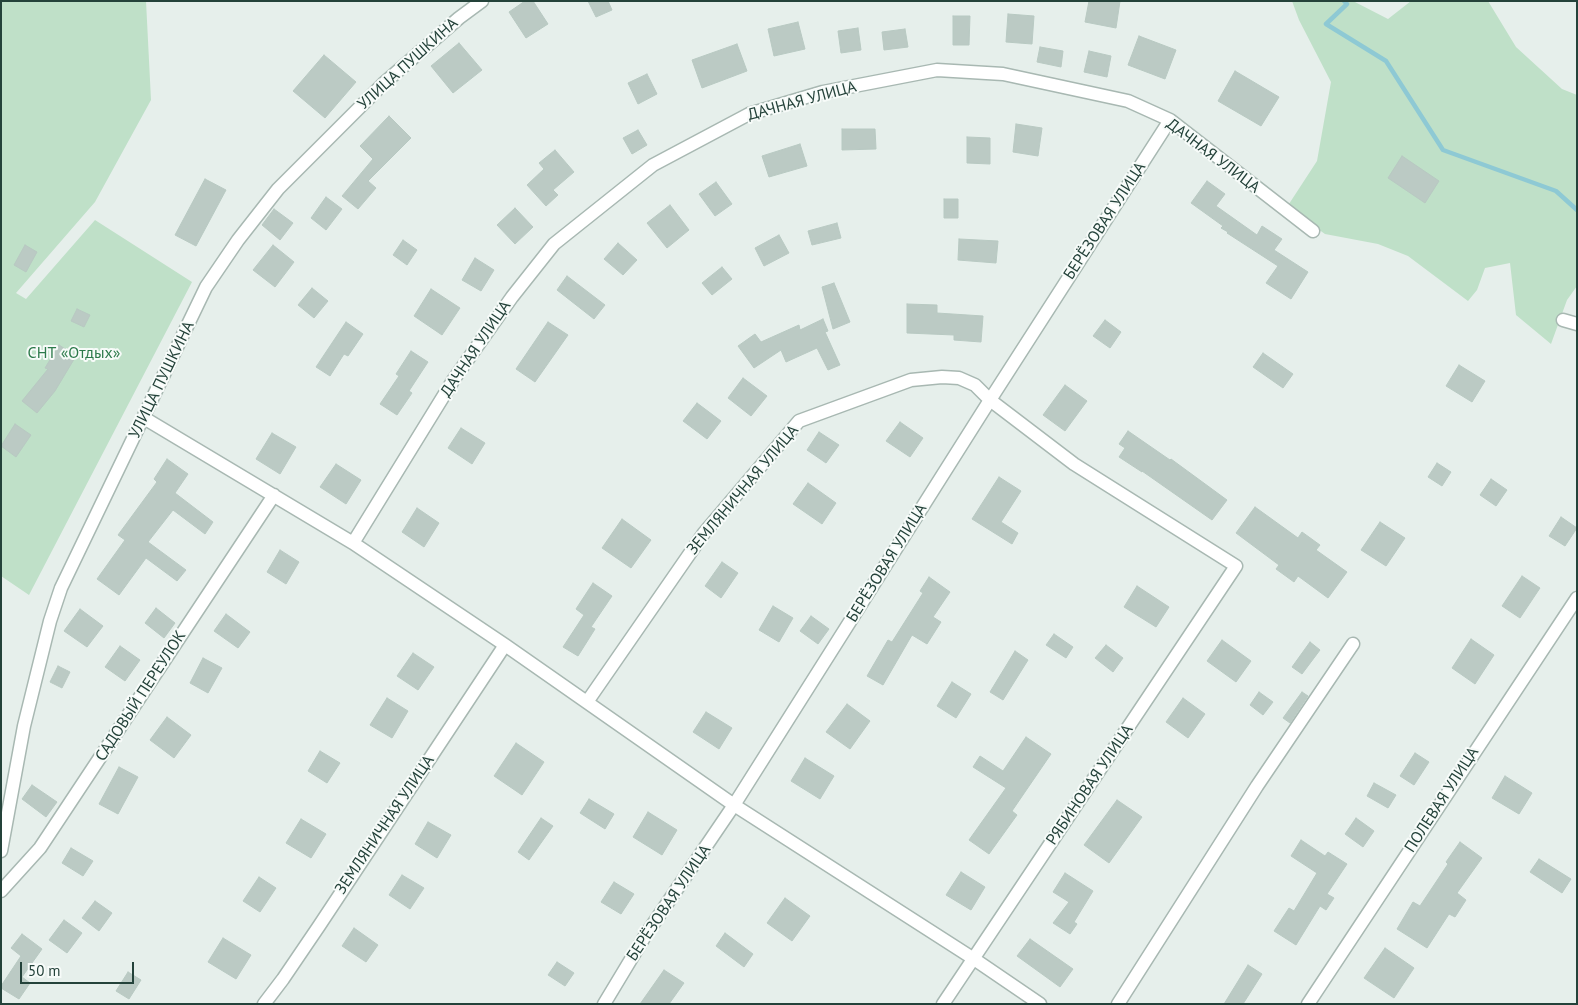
<!DOCTYPE html>
<meta charset="utf-8">
<style>
body{margin:0}
#map{position:relative;width:1578px;height:1005px;overflow:hidden;background:#e6efeb;font-family:"PT Sans",sans-serif}
canvas{display:block}
.frame{position:absolute;inset:0;border:2px solid #24423a;pointer-events:none}
.scale{position:absolute;left:20px;top:962px;width:114px;height:22px;box-sizing:border-box;border:2px solid #24423a;border-top:0;padding-left:6px;font-size:15px;line-height:18px;white-space:nowrap;color:#24423a;-webkit-text-stroke:4px #f7fbf9;paint-order:stroke}
</style>
<div id="map">
<canvas width="1578" height="1005"></canvas>
<div class="frame"></div>
<div class="scale">50 m</div>
</div>
<script>
const ctx = document.querySelector('canvas').getContext('2d');
ctx.lineJoin = 'round';
function fillPath(path, color) { ctx.fillStyle = color; ctx.fill(path, 'evenodd'); }
const toPath = rows => new Path2D(rows.map(r => 'M' + r).join(''));
function trace(path, color, width, dash) { ctx.strokeStyle = color; ctx.lineWidth = width; ctx.lineCap = dash ? 'butt' : 'round'; ctx.setLineDash(dash || []); ctx.stroke(path); }
function write(font, color, halo, rows, align = 'center') {
  ctx.font = font + ' "PT Sans",sans-serif'; ctx.lineWidth = 4; ctx.setLineDash([]); ctx.textBaseline = 'middle'; ctx.strokeStyle = halo; ctx.fillStyle = color; for (const [text, x, y, turn = 0] of rows) {
    ctx.save(); ctx.translate(x, y); ctx.rotate((+turn || 0) * Math.PI / 180); ctx.textAlign = isNaN(turn) ? turn : align; if (halo) ctx.strokeText(text, 0, 0); ctx.fillText(text, 0, 0); ctx.restore();
  }
}
const green = toPath([
 [1,1,146,1,151,100,95,202,16,293,26,299,95,220,192,282,29,595,1,576],
 [1292,1,1353,1,1388,19,1411,1,1488,1,1516,47,1562,89,1577,95,1577,286,1567,300,1551,344,1516,315,1510,263,1485,268,1477,290,1468,301,1408,256,1378,244,1325,234,1287,207,1317,161,1331,82,1299,20]
]);
const stream = toPath([
 [1344,1,1347,4,1326,24,1386,61,1443,150,1556,191,1577,210]
]);
const building = toPath([
 [525,1,533,1,548,24,526,38,509,12,525,1],
 [588,1,608,1,612,10,596,17,588,1],
 [1089,1,1120,1,1116,28,1085,22,1089,1],
 [1008,14,1034,16,1032,44,1006,42,1008,14],
 [953,16,970,16,969,45,953,45,953,16],
 [798,22,805,49,774,56,768,29,798,22],
 [858,28,861,50,841,53,838,31,858,28],
 [905,29,908,47,884,50,882,32,905,29],
 [1139,36,1176,50,1165,79,1128,65,1139,36],
 [459,43,482,70,453,93,431,66,459,43],
 [737,44,747,71,702,88,692,60,737,44],
 [1040,47,1063,51,1061,67,1037,62,1040,47],
 [1089,51,1111,56,1107,77,1084,72,1089,51],
 [324,55,356,82,325,118,293,91,324,55],
 [1235,71,1279,97,1261,126,1218,101,1235,71],
 [647,74,657,94,638,104,628,83,647,74],
 [389,116,411,138,368,181,376,188,358,209,342,196,373,159,360,146,389,116],
 [1016,124,1042,128,1038,156,1013,152,1016,124],
 [842,129,875,129,876,149,842,150,842,129],
 [638,130,647,145,632,154,623,138,638,130],
 [967,137,990,138,990,164,967,163,967,137],
 [800,144,807,166,769,177,762,156,800,144],
 [555,150,574,172,553,190,558,195,546,206,527,185,544,169,539,163,555,150],
 [1402,156,1439,181,1425,203,1388,178,1402,156],
 [205,179,226,190,196,246,175,235,205,179],
 [1207,181,1225,194,1216,206,1257,235,1262,226,1282,239,1274,250,1308,272,1291,299,1266,283,1278,266,1227,233,1228,232,1221,228,1223,226,1191,203,1207,181],
 [716,182,732,204,715,216,699,194,716,182],
 [326,197,342,209,326,230,311,218,326,197],
 [944,199,958,199,958,218,944,218,944,199],
 [670,205,689,230,667,248,647,223,670,205],
 [515,208,533,227,515,244,497,225,515,208],
 [274,209,293,223,280,240,262,225,274,209],
 [837,223,841,238,812,245,808,231,837,223],
 [779,235,789,253,764,266,755,248,779,235],
 [959,239,998,241,996,263,958,260,959,239],
 [403,240,417,250,407,265,393,255,403,240],
 [618,243,637,260,623,275,604,259,618,243],
 [25,245,37,252,26,272,14,265,25,245],
 [273,245,294,262,275,287,253,270,273,245],
 [475,258,494,270,481,291,462,280,475,258],
 [722,267,732,279,712,295,702,283,722,267],
 [567,276,605,305,594,319,557,290,567,276],
 [834,283,850,322,833,329,822,287,834,283],
 [312,288,328,301,314,318,298,305,312,288],
 [431,289,460,308,442,335,414,316,431,289],
 [907,304,937,305,937,313,983,316,981,342,954,340,954,335,907,333,907,304],
 [77,309,90,315,84,327,71,321,77,309],
 [823,319,828,331,825,332,840,365,828,370,817,348,786,362,781,350,754,368,738,346,755,334,761,342,799,325,800,330,823,319],
 [1105,320,1121,332,1110,348,1093,336,1105,320],
 [346,322,363,334,348,356,344,354,330,376,316,367,346,322],
 [548,322,568,335,535,382,516,369,548,322],
 [59,345,76,356,55,391,37,413,22,401,48,369,45,368,59,345],
 [411,351,428,362,409,391,412,393,397,415,380,404,399,376,396,374,411,351],
 [1263,353,1293,374,1283,388,1253,367,1263,353],
 [1459,365,1485,381,1472,402,1446,386,1459,365],
 [743,378,767,396,751,416,728,398,743,378],
 [1065,385,1087,401,1065,431,1043,415,1065,385],
 [697,403,721,421,707,439,683,421,697,403],
 [900,422,923,438,910,457,886,441,900,422],
 [15,424,31,435,16,457,1,446,15,424],
 [461,428,485,443,472,464,448,448,461,428],
 [1128,431,1170,460,1171,459,1227,500,1212,520,1142,471,1142,472,1119,457,1125,448,1119,444,1128,431],
 [819,432,839,445,826,463,807,450,819,432],
 [272,433,296,447,280,474,256,459,272,433],
 [167,459,188,474,175,493,213,522,205,534,173,510,148,542,186,570,177,581,146,558,119,595,97,579,125,540,118,535,157,482,154,479,167,459],
 [1437,463,1451,472,1442,486,1428,477,1437,463],
 [336,464,361,480,346,504,320,487,336,464],
 [999,477,1021,491,1001,522,1018,533,1012,544,972,519,999,477],
 [1491,479,1507,490,1496,506,1480,495,1491,479],
 [808,483,836,503,822,524,793,504,808,483],
 [1255,507,1298,538,1302,532,1320,545,1316,550,1347,572,1328,598,1298,576,1294,582,1276,569,1279,565,1236,533,1255,507],
 [417,508,439,523,424,547,402,532,417,508],
 [1561,517,1577,528,1565,546,1549,536,1561,517],
 [622,519,651,540,631,568,602,548,622,519],
 [1380,522,1405,538,1386,566,1361,550,1380,522],
 [280,550,299,562,286,584,267,572,280,550],
 [722,562,738,573,721,598,705,586,722,562],
 [1522,576,1540,588,1520,618,1502,606,1522,576],
 [929,577,950,592,933,617,941,622,927,644,912,635,883,685,867,676,888,640,892,642,923,593,920,591,929,577],
 [593,583,612,596,591,627,595,629,578,656,563,647,584,615,576,609,593,583],
 [1137,586,1169,607,1156,627,1124,607,1137,586],
 [773,606,793,618,779,642,759,630,773,606],
 [156,608,175,623,164,638,145,623,156,608],
 [80,609,103,626,87,647,64,631,80,609],
 [226,614,250,632,238,648,214,631,226,614],
 [811,616,829,629,818,644,800,631,811,616],
 [1054,634,1073,647,1066,658,1046,645,1054,634],
 [1471,639,1494,655,1475,684,1452,668,1471,639],
 [1222,640,1251,661,1236,682,1207,661,1222,640],
 [1310,642,1320,650,1302,674,1292,667,1310,642],
 [1106,645,1123,658,1113,672,1095,658,1106,645],
 [120,646,140,660,125,681,105,667,120,646],
 [1015,651,1028,660,1003,700,990,692,1015,651],
 [413,653,434,667,418,690,397,676,413,653],
 [203,658,222,668,208,693,190,683,203,658],
 [58,666,70,672,62,688,50,682,58,666],
 [952,682,971,694,956,718,937,706,952,682],
 [1259,692,1273,702,1263,715,1250,705,1259,692],
 [1302,692,1308,696,1290,723,1283,718,1302,692],
 [387,698,408,711,392,738,370,725,387,698],
 [1183,698,1205,714,1188,738,1166,722,1183,698],
 [847,704,870,721,850,749,826,732,847,704],
 [706,712,732,728,719,749,693,732,706,712],
 [167,717,191,735,174,758,150,740,167,717],
 [1026,737,1051,754,1012,811,1017,815,989,854,969,840,1006,788,973,767,980,756,1003,771,1026,737],
 [516,743,544,762,522,795,494,776,516,743],
 [320,751,340,763,327,783,308,771,320,751],
 [1415,753,1429,762,1414,785,1400,776,1415,753],
 [805,758,834,776,820,799,791,781,805,758],
 [119,767,138,777,118,814,99,804,119,767],
 [1505,776,1532,793,1519,814,1492,798,1505,776],
 [1374,783,1396,795,1388,808,1367,796,1374,783],
 [32,785,57,802,46,817,22,799,32,785],
 [589,799,614,814,605,829,580,813,589,799],
 [1117,800,1142,817,1109,863,1084,845,1117,800],
 [648,812,677,830,662,855,633,837,648,812],
 [541,818,553,826,529,860,518,852,541,818],
 [1356,818,1374,831,1363,847,1345,834,1356,818],
 [301,819,326,834,311,858,286,843,301,819],
 [428,822,451,835,437,858,415,844,428,822],
 [1301,840,1325,856,1328,852,1347,864,1327,894,1334,898,1326,910,1320,906,1296,945,1274,931,1289,908,1294,911,1317,873,1291,856,1301,840],
 [1460,842,1482,858,1457,893,1466,900,1455,917,1449,914,1427,948,1397,929,1413,902,1420,906,1448,864,1446,862,1460,842],
 [71,848,93,861,83,876,62,863,71,848],
 [1539,859,1571,879,1562,893,1530,872,1539,859],
 [961,872,985,887,971,910,946,895,961,872],
 [1065,873,1093,891,1074,922,1077,924,1070,934,1053,923,1069,902,1053,892,1065,873],
 [402,875,424,888,410,909,389,895,402,875],
 [259,877,276,888,260,912,243,901,259,877],
 [614,882,634,894,621,914,601,902,614,882],
 [785,898,810,916,792,941,767,923,785,898],
 [95,901,112,913,99,931,82,918,95,901],
 [64,920,82,933,67,953,49,940,64,920],
 [354,928,378,945,366,962,342,946,354,928],
 [725,933,753,954,744,967,716,946,725,933],
 [22,934,42,949,22,977,30,983,19,999,1,988,1,986,21,956,11,948,22,934],
 [223,938,251,955,236,979,208,962,223,938],
 [1030,939,1073,969,1060,987,1017,956,1030,939],
 [1385,948,1414,968,1394,998,1364,978,1385,948],
 [557,962,574,973,565,986,548,975,557,962],
 [1248,965,1262,974,1243,1004,1224,1004,1248,965],
 [664,970,684,983,669,1004,640,1004,664,970],
 [128,972,141,980,129,999,116,991,128,972]
]);
const street = toPath([
 [1563,320,1577,324],
 [144,418,353,543,505,645,734,805,974,959,1040,1004],
 [353,543,454,379,512,297,554,244,653,165,749,114,823,92,937,70,1003,74,1128,101,1170,120,1313,231],
 [587,702,704,533,799,421,911,380,942,377,959,378,975,385,990,400,1074,464,1236,566,943,1004],
 [1,851,24,726,50,621,61,588,206,287,238,240,278,189,383,84,459,18,482,1],
 [1,891,40,848,274,495],
 [264,1004,283,979,319,926,505,645],
 [604,1004,645,936,734,805,990,400,1170,120],
 [1118,1004,1257,786,1353,644],
 [1308,1004,1577,598]
]);
const streetNames = [
 ["УЛИЦА ПУШКИНА",408,64,-42],
 ["ДАЧНАЯ УЛИЦА",802,101,-15],
 ["ДАЧНАЯ УЛИЦА",1213,156,37],
 ["БЕРЁЗОВАЯ УЛИЦА",1105,221,-57],
 ["ДАЧНАЯ УЛИЦА",476,349,-56],
 ["УЛИЦА ПУШКИНА",162,380,-64],
 ["ЗЕМЛЯНИЧНАЯ УЛИЦА",743,490,-50],
 ["БЕРЁЗОВАЯ УЛИЦА",887,563,-58],
 ["САДОВЫЙ ПЕРЕУЛОК",141,696,-57],
 ["РЯБИНОВАЯ УЛИЦА",1090,785,-56],
 ["ПОЛЕВАЯ УЛИЦА",1442,800,-57],
 ["ЗЕМЛЯНИЧНАЯ УЛИЦА",385,825,-56],
 ["БЕРЁЗОВАЯ УЛИЦА",669,903,-56]
];
const parkNames = [
 ["СНТ «Отдых»",74,353]
];
fillPath(green, '#bfe0c8');
trace(stream, '#8ec9d4', 4.5);
fillPath(building, '#bbcac4');
trace(building, '#b8c9c2', 1);
trace(street, '#a8b8b2', 15);
trace(street, '#fff', 12);
write('16px', '#24423a', '#f7fbf9', streetNames);
write('16px', '#2d7a4b', '#f7fbf9', parkNames);
</script>
